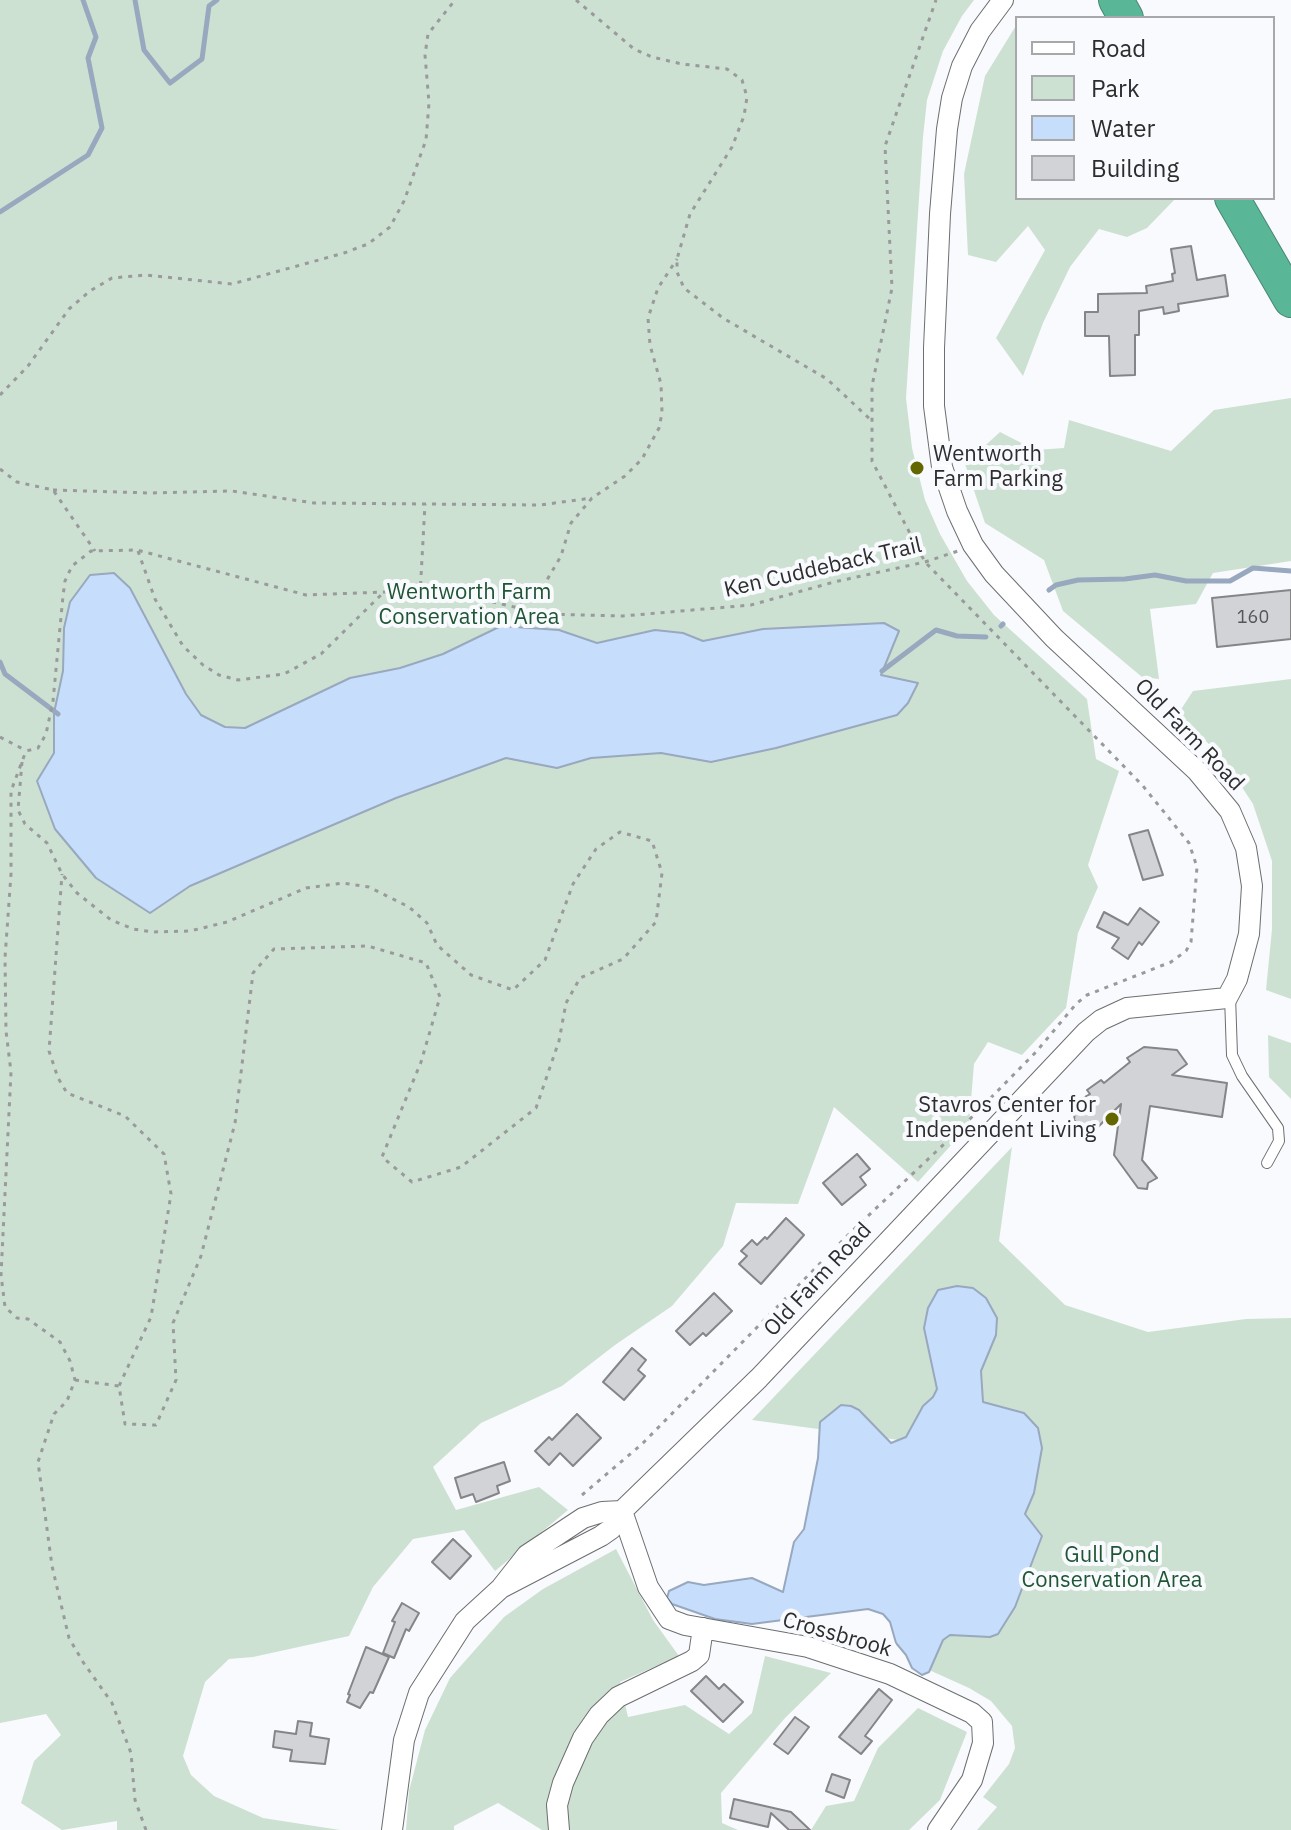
<!DOCTYPE html>
<style>
body{margin:0}
#map{position:relative;width:1291px;height:1830px;overflow:hidden;background:#f9fafd;font-family:"IBM Plex Sans",sans-serif}
canvas{display:block}
.legend{position:absolute;left:1015px;top:16px;width:260px;height:184px;box-sizing:border-box;background:#f9fafd;border:2px solid #a7a8aa;margin:0;padding:10px 14px;list-style:none;font-size:24px;color:#2d2d2e}
.legend li{display:flex;align-items:center;gap:16px;height:40px}
.legend b{width:40px;border:2px solid #a7a8aa}
</style>
<div id="map">
<canvas width="1291" height="1830"></canvas>
<ul class="legend">
<li><b style="height:10px;background:#fff"></b>Road</li>
<li><b style="height:22px;background:#cde1d2"></b>Park</li>
<li><b style="height:22px;background:#c6ddfc"></b>Water</li>
<li><b style="height:22px;background:#d2d3d6"></b>Building</li>
</ul>
</div>
<script>
const ctx = document.querySelector('canvas').getContext('2d');
ctx.lineJoin = 'round';
function fillPath(path, color) { ctx.fillStyle = color; ctx.fill(path, 'evenodd'); }
const toPath = rows => new Path2D(rows.map(r => 'M' + r).join(''));
function trace(path, color, width, dash) { ctx.strokeStyle = color; ctx.lineWidth = width; ctx.lineCap = dash ? 'butt' : 'round'; ctx.setLineDash(dash || []); ctx.stroke(path); }
function write(font, color, halo, rows, align = 'center') {
  ctx.font = font + ' "IBM Plex Sans",sans-serif'; ctx.lineWidth = 8; ctx.setLineDash([]); ctx.textBaseline = 'middle'; ctx.strokeStyle = halo; ctx.fillStyle = color; for (const [text, x, y, turn = 0] of rows) {
    ctx.save(); ctx.translate(x, y); ctx.rotate((+turn || 0) * Math.PI / 180); ctx.textAlign = isNaN(turn) ? turn : align; if (halo) ctx.strokeText(text, 0, 0); ctx.fillText(text, 0, 0); ctx.restore();
  }
}
const green = toPath([
 [0,0,974,0,962,16,943,51,927,100,923,137,906,398,912,448,925,500,940,534,967,581,994,615,1087,699,1096,759,1119,771,1088,865,1098,887,1078,933,1066,1008,1022,1055,988,1042,974,1064,969,1125,918,1182,834,1107,798,1204,736,1203,723,1246,672,1306,615,1345,562,1386,481,1423,433,1467,456,1510,539,1487,568,1510,495,1571,464,1530,413,1539,373,1587,349,1636,253,1657,229,1659,205,1682,183,1756,191,1775,214,1796,263,1818,340,1830,117,1830,117,1821,62,1830,21,1803,34,1761,61,1735,46,1714,0,1723],
 [1017,24,1017,198,1176,198,1147,228,1127,237,1099,229,1070,267,1043,323,1023,376,996,338,1045,250,1028,226,996,262,968,255,964,174,985,76],
 [1291,398,1291,561,1213,573,1196,604,1150,609,1159,679,1142,677,1063,611,1044,560,985,523,965,464,1000,432,1035,450,1064,448,1069,420,1171,451,1214,410],
 [1291,679,1291,999,1266,990,1272,929,1272,861,1253,804,1222,757,1178,714,1193,691],
 [1268,1035,1291,1043,1291,1099,1269,1077],
 [1012,1147,999,1241,1065,1305,1148,1332,1246,1319,1291,1318,1291,1830,977,1830,997,1807,983,1797,1009,1764,1015,1748,1012,1726,991,1701,969,1688,918,1665,950,1447,752,1420],
 [616,1549,653,1620,679,1656,620,1682,628,1717,685,1705,729,1734,752,1713,765,1656,831,1673,785,1718,721,1793,722,1823,738,1830,542,1830,498,1803,454,1826,454,1830,406,1830,409,1791,425,1730,450,1678,504,1617,543,1589],
 [918,1708,967,1732,940,1800,909,1830,811,1830,826,1806,854,1801,878,1748]
]);
const water = toPath([
 [114,573,130,588,186,694,201,715,225,727,245,728,350,678,400,668,443,654,501,626,559,630,597,643,655,630,683,633,703,641,763,629,884,623,899,631,881,675,918,683,908,703,897,715,776,748,711,762,661,753,591,758,557,768,506,758,396,798,190,886,150,913,96,878,55,829,37,781,54,753,54,713,63,671,64,628,70,602,90,575,114,573],
 [957,1286,973,1288,986,1298,997,1318,996,1335,981,1371,983,1402,1024,1413,1038,1428,1042,1448,1034,1493,1025,1514,1042,1536,1015,1607,998,1634,990,1637,950,1635,943,1640,929,1672,922,1675,912,1668,906,1655,896,1643,890,1622,883,1614,868,1609,752,1624,715,1619,672,1604,667,1598,669,1591,688,1582,704,1585,752,1578,783,1592,794,1542,804,1529,818,1458,820,1422,841,1405,851,1406,859,1410,891,1443,906,1437,923,1406,933,1397,937,1389,924,1328,928,1308,938,1290,957,1286]
]);
const stream = toPath([
 [135,0,144,50,170,83,202,59,209,6,217,0],
 [0,212,88,155,102,128,88,58,96,37,83,0],
 [1049,590,1056,585,1078,580,1125,579,1155,575,1186,581,1230,581,1253,568,1291,571],
 [1001,626,1003,624],
 [0,662,5,674,58,714],
 [882,671,936,630,957,636,986,637]
]);
const building = toPath([
 [1191,246,1197,280,1225,275,1228,296,1178,304,1179,311,1164,314,1163,307,1139,311,1139,335,1135,335,1135,375,1110,376,1109,336,1085,336,1085,312,1098,312,1098,294,1147,293,1146,286,1173,281,1172,274,1175,273,1171,249,1191,246],
 [1291,590,1291,639,1217,647,1212,598,1291,590],
 [1148,830,1163,875,1143,880,1129,835,1148,830],
 [1140,908,1159,922,1142,945,1139,942,1128,959,1112,948,1119,938,1097,927,1104,912,1128,925,1140,908],
 [1144,1047,1177,1050,1187,1064,1172,1075,1227,1083,1222,1117,1150,1106,1142,1160,1157,1178,1148,1183,1147,1189,1138,1188,1114,1155,1121,1104,1095,1130,1082,1129,1074,1120,1076,1102,1090,1094,1087,1090,1101,1080,1104,1083,1130,1062,1127,1058,1144,1047],
 [857,1154,870,1169,860,1177,866,1185,842,1205,823,1183,857,1154],
 [786,1218,804,1235,761,1284,739,1264,747,1256,741,1251,752,1240,757,1245,765,1237,767,1239,786,1218],
 [714,1293,732,1311,706,1336,703,1333,690,1345,676,1331,714,1293],
 [632,1348,646,1360,638,1370,645,1376,624,1400,603,1382,632,1348],
 [577,1414,601,1438,573,1466,560,1453,549,1465,535,1451,549,1437,552,1440,577,1414],
 [504,1462,510,1481,497,1486,499,1493,476,1502,473,1494,461,1498,455,1478,504,1462],
 [453,1539,471,1556,450,1579,432,1562,453,1539],
 [402,1603,419,1613,409,1631,406,1629,394,1658,383,1653,395,1622,392,1621,402,1603],
 [366,1647,389,1657,373,1693,370,1692,360,1708,347,1702,350,1695,348,1694,366,1647],
 [706,1676,719,1689,724,1684,743,1702,723,1722,691,1691,706,1676],
 [879,1689,892,1700,865,1736,872,1741,861,1754,839,1737,879,1689],
 [795,1717,809,1727,788,1754,774,1744,795,1717],
 [298,1721,312,1723,310,1736,329,1739,325,1764,290,1761,292,1750,273,1747,275,1731,296,1734,298,1721],
 [832,1774,850,1780,844,1798,826,1791,832,1774],
 [734,1799,791,1812,810,1830,789,1830,771,1813,768,1827,730,1818,734,1799]
]);
const path = toPath([
 [576,0,634,49,652,57,682,64,727,69,742,80,747,97,744,116,732,147,690,214,677,259,677,272,684,288,723,318,827,379,872,421],
 [0,395,28,366,69,309,90,291,112,278,146,275,232,284,344,253,368,244,390,227,404,201,426,140,429,103,425,55,428,34,455,0],
 [0,469,17,482,53,490,95,551],
 [53,490,150,493,232,491,314,503,540,505,592,498],
 [138,551,155,599,183,646,203,665,219,675,238,680,284,674,321,654,384,592],
 [420,595,425,504],
 [519,607,544,585,561,556,571,523,592,498,625,476,642,459,659,428,662,413,661,384,650,345,648,318,658,288,677,259],
 [0,737,25,750],
 [22,762,18,810,25,824,47,843,62,874,77,893,111,920,133,929,153,932,190,931,227,922,306,888,343,883,369,887,409,907,427,923,437,945,471,975,513,990,545,960,573,884,596,849,620,832,652,841,662,873,656,922,623,959,580,978,566,1003,559,1041,536,1108,461,1167,412,1182,382,1157,421,1062,440,997,426,963,368,946,274,949,253,973,235,1123,201,1256,173,1323,176,1380,156,1425,125,1424,119,1386,151,1317,171,1194,164,1154,125,1116,67,1093,58,1078,49,1051,62,874],
 [75,1380,119,1386],
 [582,1495,642,1444,851,1232,960,1129,1036,1052,1076,1004,1087,995,1171,962,1186,951,1191,942,1197,867,1189,843,1143,786,925,562,872,461,872,386,892,288,885,146,936,0],
 [146,1830,135,1800,131,1753,112,1703,83,1662,69,1638,52,1566,38,1462,54,1414,67,1401,75,1380,70,1361,60,1342,28,1319,17,1318,5,1307,1,1275,11,1072,6,1031,5,958,11,874,11,791,26,751,38,748,46,734,53,701,63,596,65,581,72,566,91,551,137,550,306,595,384,592,472,597,544,614,623,616,751,605,834,582,925,562,958,551]
]);
const lane = toPath([
 [1230,996,1232,1055,1242,1076,1278,1128,1279,1141,1267,1163]
]);
const street = toPath([
 [622,1511,648,1587,669,1619,685,1625,808,1647,890,1674,972,1713,982,1722,983,1743,972,1780,938,1830],
 [501,1588,601,1536,611,1529,622,1511,759,1378,1086,1032,1101,1020,1127,1008,1227,998,1237,979,1249,934,1252,886,1246,848,1230,811,1197,771,1054,638,994,574,973,545,957,511,942,467,934,406,934,348,940,214,947,129,952,98,962,66,980,31,1003,0],
 [392,1830,404,1740,419,1693,465,1621,501,1588,527,1555,583,1518,602,1512,622,1511],
 [559,1830,557,1805,563,1783,583,1738,599,1715,618,1697,692,1661,699,1655,703,1628]
]);
const highway = toPath([
 [1116,0,1126,18],
 [1232,198,1291,300]
]);
const markers = [
 [917,468,8,"#646600"],
 [1112,1119,8,"#646600"]
];
const numberNames = [
 ["160",1253,618]
];
const poiNames = [
 ["Wentworth",933,455],
 ["Farm Parking",933,480],
 ["Stavros Center for",1096,1106,"right"],
 ["Independent Living",1096,1131,"right"]
];
const streetNames = [
 ["Ken Cuddeback Trail",823,568,-13],
 ["Old Farm Road",1189,735,46],
 ["Old Farm Road",818,1280,-47],
 ["Crossbrook",837,1635,16]
];
const parkNames = [
 ["Wentworth Farm",469,593],
 ["Conservation Area",469,618],
 ["Gull Pond",1112,1556],
 ["Conservation Area",1112,1581]
];
fillPath(green, '#cde1d2');
fillPath(water, '#c6ddfc');
trace(water, '#98a8be', 2);
trace(stream, '#98a8be', 5);
fillPath(building, '#d2d3d6');
trace(building, '#858588', 2);
trace(lane, '#6c6e70', 12);
trace(street, '#6c6e70', 22);
trace(highway, '#4a8772', 36);
trace(path, '#999a9c', 3, [4, 6]);
trace(lane, '#fff', 10);
trace(street, '#fff', 20);
trace(highway, '#59b797', 34);
for (const [x, y, r, color] of markers) { const dot = new Path2D(); dot.arc(x, y, r, 0, 2 * Math.PI); ctx.fillStyle = color; ctx.fill(dot); trace(dot, '#f9fafd', 3); }
write('18px', '#565658', null, numberNames);
write('22px', '#2d2d2e', '#f9fafd', poiNames, 'left');
write('22px', '#2d2d2e', '#f9fafd', streetNames);
write('22px', '#1f5534', '#f9fafd', parkNames);
</script>
